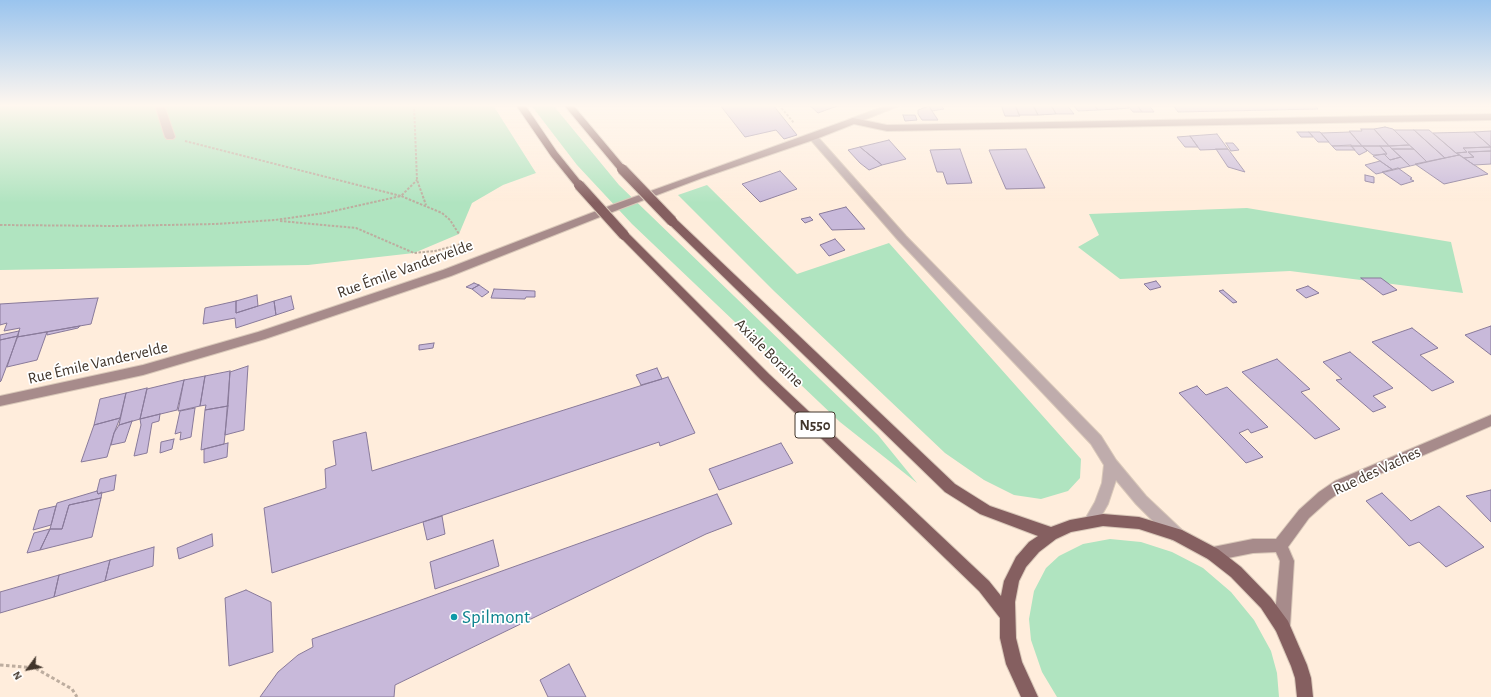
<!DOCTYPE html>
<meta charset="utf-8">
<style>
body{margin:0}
#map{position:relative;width:1491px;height:697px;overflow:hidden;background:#ffeddc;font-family:"Alegreya Sans",sans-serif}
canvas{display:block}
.north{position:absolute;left:8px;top:649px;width:40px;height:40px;-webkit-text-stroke:3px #fff;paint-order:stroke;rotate:238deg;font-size:11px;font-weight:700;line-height:16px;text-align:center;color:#41352b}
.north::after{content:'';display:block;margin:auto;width:14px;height:18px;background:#41352b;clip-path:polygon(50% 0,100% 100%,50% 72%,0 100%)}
</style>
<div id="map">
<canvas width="1491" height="697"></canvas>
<div class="north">N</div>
</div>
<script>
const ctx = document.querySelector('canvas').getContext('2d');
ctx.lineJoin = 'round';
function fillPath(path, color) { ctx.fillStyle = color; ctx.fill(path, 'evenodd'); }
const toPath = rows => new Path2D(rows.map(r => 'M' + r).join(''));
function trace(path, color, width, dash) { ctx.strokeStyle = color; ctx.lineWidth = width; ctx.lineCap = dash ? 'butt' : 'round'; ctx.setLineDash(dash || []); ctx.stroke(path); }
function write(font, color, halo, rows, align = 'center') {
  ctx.font = font + ' "Alegreya Sans",sans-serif'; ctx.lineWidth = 3.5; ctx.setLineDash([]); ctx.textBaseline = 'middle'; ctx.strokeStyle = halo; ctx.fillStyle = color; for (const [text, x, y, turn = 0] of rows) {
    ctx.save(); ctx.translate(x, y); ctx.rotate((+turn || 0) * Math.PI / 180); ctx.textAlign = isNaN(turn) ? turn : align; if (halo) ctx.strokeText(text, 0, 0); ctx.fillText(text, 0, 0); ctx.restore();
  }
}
const green = toPath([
 [0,105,493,105,536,173,503,185,472,203,459,234,414,253,308,265,0,270],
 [531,105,553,105,619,185,878,435,917,483,840,422,632,224,577,165],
 [707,185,797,274,889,243,1081,459,1080,478,1068,491,1041,499,1014,495,984,480,945,453,774,291,678,195],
 [1247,208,1451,242,1463,293,1290,271,1120,279,1078,247,1099,235,1089,214],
 [1110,539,1141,542,1172,552,1203,568,1231,592,1254,620,1271,651,1277,673,1279,697,1057,697,1042,672,1031,640,1029,619,1034,591,1046,568,1059,556,1083,544]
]);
const building = toPath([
 [720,105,773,105,797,135,784,139,776,130,745,137,720,105],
 [809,105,840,105,818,113,809,105],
 [940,105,944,109,932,111,929,106,940,105],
 [1001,105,1015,105,1020,116,1005,116,1001,105],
 [1015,105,1033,105,1038,115,1019,115,1015,105],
 [1033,105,1051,105,1056,114,1038,115,1033,105],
 [1051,105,1067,105,1074,114,1056,114,1051,105],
 [1073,105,1094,105,1098,110,1078,111,1073,105],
 [1094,105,1115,105,1118,109,1098,110,1094,105],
 [1115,105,1127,105,1129,108,1118,109,1115,105],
 [1127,105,1137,105,1142,112,1133,112,1127,105],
 [1137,105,1149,105,1154,112,1142,112,1137,105],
 [1173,105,1315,105,1318,109,1178,112,1173,105],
 [929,106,932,111,938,120,922,120,918,114,918,110,929,106],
 [903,115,915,115,917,120,905,121,903,115],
 [1385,127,1393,129,1409,145,1389,146,1374,129,1385,127],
 [1361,129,1374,129,1389,146,1362,146,1349,131,1362,131,1361,129],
 [1394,130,1414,130,1445,158,1427,162,1394,130],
 [1414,130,1429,130,1456,153,1459,155,1445,158,1414,130],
 [1491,131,1491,147,1474,132,1491,131],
 [1297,132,1309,132,1313,137,1301,137,1297,132],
 [1309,132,1320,132,1329,142,1318,142,1309,132],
 [1350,132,1362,146,1332,146,1321,133,1350,132],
 [1474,132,1491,147,1463,148,1467,152,1456,153,1433,133,1474,132],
 [1217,134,1228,149,1200,150,1190,136,1217,134],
 [1190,136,1198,147,1185,147,1177,137,1190,136],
 [889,140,906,159,882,165,860,147,889,140],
 [1226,143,1233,143,1239,150,1231,151,1226,143],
 [1351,145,1355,150,1336,150,1332,146,1351,145],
 [1409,145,1414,149,1392,149,1389,146,1409,145],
 [1351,146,1362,146,1367,151,1359,155,1351,146],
 [1362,146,1380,146,1387,154,1373,155,1362,146],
 [1380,146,1389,146,1401,157,1390,160,1384,154,1387,154,1380,146],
 [860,147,882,165,869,170,860,163,848,150,860,147],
 [1491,147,1491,151,1468,152,1474,157,1464,158,1457,153,1467,152,1463,148,1491,147],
 [960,149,972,183,947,184,943,172,937,172,930,150,960,149],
 [1026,149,1045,188,1006,189,989,150,1026,149],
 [1216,149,1228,149,1245,172,1228,167,1216,149],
 [1392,149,1414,149,1427,162,1410,166,1392,149],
 [1491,151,1491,164,1474,165,1464,158,1474,157,1468,152,1491,151],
 [1384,154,1390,160,1401,157,1410,166,1393,170,1373,156,1384,154],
 [1459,155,1488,174,1444,184,1415,164,1459,155],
 [1380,161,1393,170,1376,174,1365,165,1380,161],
 [1398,168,1412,178,1410,179,1414,181,1401,185,1382,172,1398,168],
 [780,171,797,189,760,202,742,184,780,171],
 [1365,175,1374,177,1374,183,1365,181,1365,175],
 [846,207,865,229,832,230,819,214,846,207],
 [810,217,813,220,805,223,801,219,810,217],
 [835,239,845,250,829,256,820,245,835,239],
 [1361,278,1381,278,1397,290,1383,295,1361,278],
 [1156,281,1161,287,1150,290,1144,284,1156,281],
 [474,283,479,285,472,289,466,287,474,283],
 [479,285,489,292,482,297,472,289,479,285],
 [1308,286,1319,293,1306,298,1296,290,1308,286],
 [494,289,535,291,535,297,526,297,525,299,491,298,494,289],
 [1223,290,1237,302,1233,303,1219,291,1223,290],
 [257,295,258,306,236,313,236,301,257,295],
 [291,296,294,309,276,315,274,301,291,296],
 [98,298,91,324,17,337,20,328,4,331,7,323,0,325,0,304,98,298],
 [236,301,236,313,274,301,276,315,236,328,235,318,203,324,205,308,236,301],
 [80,326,78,328,47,335,47,332,80,326],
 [1491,326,1491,355,1465,335,1491,326],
 [1412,328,1438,348,1420,355,1454,382,1432,391,1372,342,1412,328],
 [19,331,18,336,0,340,0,335,19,331],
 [47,332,37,360,7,367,17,337,47,332],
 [18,336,1,381,0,382,0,340,18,336],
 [434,343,433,348,419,350,419,345,434,343],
 [1350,352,1393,388,1373,396,1386,407,1373,412,1336,380,1342,379,1323,362,1350,352],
 [1277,359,1310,389,1301,392,1340,429,1315,439,1242,372,1277,359],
 [248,366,244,430,225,435,230,372,248,366],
 [657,368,662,379,641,385,636,375,657,368],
 [230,371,228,406,205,410,206,405,200,406,205,376,230,371],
 [205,376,200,406,178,411,184,380,205,376],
 [668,377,695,433,660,446,659,442,272,573,264,508,326,488,325,469,336,465,333,441,366,432,372,471,668,377],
 [184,380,177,410,140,419,147,389,184,380],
 [1197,386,1206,395,1227,387,1268,427,1251,433,1248,429,1239,433,1263,457,1246,463,1179,393,1197,386],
 [147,388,140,419,119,425,126,393,147,388],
 [126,393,120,418,94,425,100,399,126,393],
 [228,406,224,444,201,450,205,410,228,406],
 [195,408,191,437,180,440,181,432,175,434,180,411,195,408],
 [160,414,159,421,152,423,147,453,134,456,141,425,140,419,160,414],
 [120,418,114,433,107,457,81,462,94,425,120,418],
 [132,421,125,442,111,445,114,433,119,425,132,421],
 [174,439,172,449,160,453,161,442,174,439],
 [228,443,227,457,204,463,204,449,228,443],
 [781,443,793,463,719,490,709,469,781,443],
 [116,475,114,490,98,494,97,491,100,479,116,475],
 [1491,490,1491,522,1466,496,1491,490],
 [97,491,98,494,102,492,101,498,69,505,62,529,50,529,57,503,97,491],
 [1382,493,1411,521,1439,506,1484,547,1446,567,1419,542,1409,546,1366,501,1382,493],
 [717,494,732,524,706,534,395,685,394,697,260,697,278,672,298,655,313,647,312,639,717,494],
 [101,498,92,537,40,550,50,529,62,529,69,505,101,498],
 [56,506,51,525,33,530,39,510,56,506],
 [442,516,445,534,427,540,423,522,442,516],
 [50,529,40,550,27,553,34,533,50,529],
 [212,534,213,546,179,559,177,548,212,534],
 [493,540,499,566,435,589,430,562,493,540],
 [154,547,153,566,105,581,110,560,154,547],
 [110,560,105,581,54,597,59,575,110,560],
 [59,575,54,597,0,613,0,592,59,575],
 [246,590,271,602,273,652,229,666,225,598,246,590],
 [569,664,586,697,548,697,540,680,569,664]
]);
const pathFar1 = toPath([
 [414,105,417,180,426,205],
 [779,105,794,123],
 [185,141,401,196,417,180],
 [280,221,356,228,414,253,435,251,465,243],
 [0,225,116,226,216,224,275,220,325,213,401,196,442,213,450,220,459,234]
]);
const path = toPath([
 [0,665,35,668,72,689,77,697]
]);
const lane = toPath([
 [155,105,164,105,175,137,173,139,167,139,165,137,155,105]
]);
const street = toPath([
 [888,105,901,105,856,123,850,123,848,121,850,119,888,105],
 [813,134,816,135,906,236,1101,436,1116,460,1146,496,1182,530,1184,535,1182,540,1177,541,1172,540,1136,504,1116,480,1108,504,1096,525,1091,527,1086,525,1084,521,1095,502,1102,483,1104,465,1091,444,898,240,810,139,808,137,810,135,813,134]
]);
const secondary = toPath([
 [1491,114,1491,120,887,131,854,124,816,139,702,178,620,209,451,276,265,339,143,375,0,406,0,396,143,365,258,332,443,270,612,205,853,118,887,125,1491,114],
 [1491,415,1491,426,1345,489,1329,500,1309,518,1288,547,1294,561,1290,626,1288,631,1282,634,1276,631,1274,626,1280,561,1276,552,1253,553,1213,561,1208,559,1206,554,1208,549,1213,547,1253,539,1276,539,1299,510,1319,492,1335,481,1491,415]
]);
const highway = toPath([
 [516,105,525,105,557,152,582,183,584,185,582,187,576,187,551,156,516,105],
 [564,105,573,105,625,167,627,169,625,171,619,171,564,105],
 [672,218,676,219,955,484,990,506,1051,527,1070,520,1103,514,1139,517,1182,530,1218,549,1241,567,1271,598,1288,621,1307,665,1311,678,1313,697,1297,697,1295,678,1291,666,1276,631,1261,608,1231,577,1208,559,1173,540,1139,529,1103,526,1071,532,1056,539,1039,552,1026,567,1019,581,1015,602,1016,638,1022,662,1038,697,1021,697,1006,664,1000,638,1000,618,979,591,761,380,620,237,619,235,620,233,628,233,769,374,989,581,1001,596,1004,581,1016,557,1029,542,1038,536,980,514,945,492,668,223,667,221,668,219,672,218]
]);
const highwayBridge = toPath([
 [622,169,672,221],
 [579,185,624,235]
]);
const markers = [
 [454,617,4,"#0f9aa8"]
];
const shields = [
 [815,425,40]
];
const shieldNames = [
 ["N550",815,425]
];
const streetNames = [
 ["Rue Émile Vandervelde",405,269,-20],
 ["Axiale Boraine",769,353,45],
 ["Rue Émile Vandervelde",98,363,-13],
 ["Rue des Vaches",1377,471,-25]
];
const nearCulturenames = [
 ["Spilmont",462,617]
];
fillPath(green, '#b0e4c0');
fillPath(building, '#c8b9da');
trace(building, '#897a9a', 1);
trace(lane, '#d9c8b9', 2);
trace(street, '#d9c8b9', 2);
trace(secondary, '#d9c8b9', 2);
trace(highway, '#d9c8b9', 2);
trace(pathFar1, '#bdad9f', 2, [2.5, 1.5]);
trace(path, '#bdad9f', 3, [3.5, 2.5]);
fillPath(lane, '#bfacac');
fillPath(street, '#bfacac');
fillPath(secondary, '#a78b8b');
fillPath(highway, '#855f60');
trace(highwayBridge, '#d9c8b9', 12, []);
trace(highwayBridge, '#855f60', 10);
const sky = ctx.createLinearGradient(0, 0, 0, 203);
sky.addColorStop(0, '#9ac4ee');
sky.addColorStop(0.52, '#fff7ef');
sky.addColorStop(1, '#fff7ef00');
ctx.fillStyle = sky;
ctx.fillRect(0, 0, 1491, 203);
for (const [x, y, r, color] of markers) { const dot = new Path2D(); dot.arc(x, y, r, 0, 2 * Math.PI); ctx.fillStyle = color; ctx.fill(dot); trace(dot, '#fff', 1.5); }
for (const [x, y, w] of shields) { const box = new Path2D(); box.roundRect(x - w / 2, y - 13, w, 26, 3); ctx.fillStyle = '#fff'; ctx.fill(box); trace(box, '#41352b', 1); }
write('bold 15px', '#41352b', null, shieldNames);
write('16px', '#41352b', '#fff', streetNames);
write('19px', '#0d838f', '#fff', nearCulturenames, 'left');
</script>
